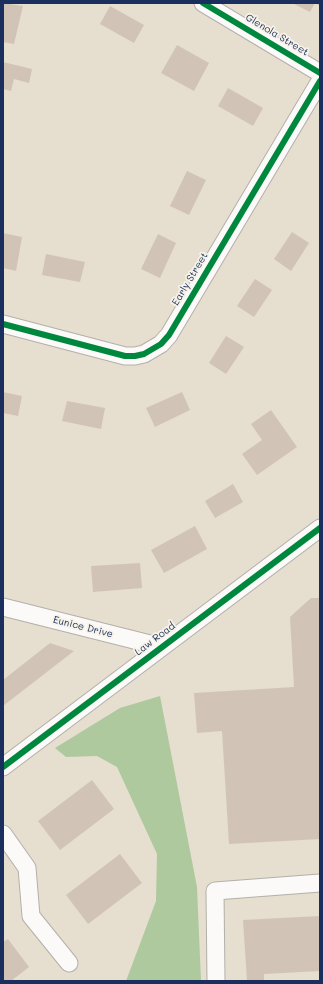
<!DOCTYPE html>
<style>
body{margin:0}
#map{position:relative;width:323px;height:984px;overflow:hidden;background:#e6decf;font-family:Mali,sans-serif}
canvas{display:block}
.frame{position:absolute;inset:0;border:4px solid #1b2f5e;pointer-events:none}
</style>
<div id="map">
<canvas width="323" height="984"></canvas>
<div class="frame"></div>
</div>
<script>
const ctx = document.querySelector('canvas').getContext('2d');
ctx.lineJoin = 'round';
function fillPath(path, color) { ctx.fillStyle = color; ctx.fill(path, 'evenodd'); }
const toPath = rows => new Path2D(rows.map(r => 'M' + r).join(''));
function trace(path, color, width, dash) { ctx.strokeStyle = color; ctx.lineWidth = width; ctx.lineCap = dash ? 'butt' : 'round'; ctx.setLineDash(dash || []); ctx.stroke(path); }
function write(font, color, halo, rows, align = 'center') {
  ctx.font = font + ' Mali,sans-serif'; ctx.lineWidth = 3.5; ctx.setLineDash([]); ctx.textBaseline = 'middle'; ctx.strokeStyle = halo; ctx.fillStyle = color; for (const [text, x, y, turn = 0] of rows) {
    ctx.save(); ctx.translate(x, y); ctx.rotate((+turn || 0) * Math.PI / 180); ctx.textAlign = isNaN(turn) ? turn : align; if (halo) ctx.strokeText(text, 0, 0); ctx.fillText(text, 0, 0); ctx.restore();
  }
}
const forest = toPath([
 [160,696,197,887,201,981,126,981,156,901,157,854,117,767,97,756,66,757,55,748,120,708]
]);
const building = toPath([
 [3,3,23,6,14,44,3,42],
 [292,3,320,3,320,6,315,3,310,12],
 [110,6,144,25,134,43,100,24],
 [177,45,209,63,194,91,161,73],
 [3,62,32,69,29,83,14,79,11,91,3,89],
 [228,88,263,108,253,126,218,106],
 [187,171,206,180,189,215,170,206],
 [292,232,309,243,291,271,274,259],
 [3,233,22,237,16,271,3,268],
 [158,234,176,243,160,278,141,269],
 [46,254,85,262,80,282,42,275],
 [255,279,272,290,254,317,237,306],
 [226,336,244,347,226,374,209,363],
 [3,392,22,396,18,416,3,413],
 [182,392,190,410,155,427,146,408],
 [67,401,105,408,101,429,62,421],
 [271,410,297,447,257,475,242,454,262,440,251,424],
 [233,484,243,502,215,518,205,501],
 [195,526,207,549,164,573,151,550],
 [140,563,142,588,93,592,91,566],
 [311,598,320,598,320,839,229,844,222,731,197,733,194,693,294,687,290,617],
 [50,643,74,651,3,706,3,680],
 [92,780,114,809,60,850,38,821],
 [120,854,142,883,88,924,66,895],
 [320,916,320,971,264,974,264,981,247,981,243,920],
 [8,939,29,967,11,981,3,981,3,942]
]);
const minor = toPath([
 [203,3,320,73],
 [3,324,125,356,135,356,144,354,161,344,169,335,320,81],
 [3,607,162,647],
 [3,767,320,528],
 [3,834,27,868,31,916,69,963],
 [216,981,215,891,320,883]
]);
const cycleway = toPath([
 [203,3,320,73],
 [3,324,125,356,135,356,144,354,161,344,169,335,320,81],
 [3,767,320,528]
]);
const streetNames = [
 ["Glenola Street",277,35,31],
 ["Early Street",190,279,-59],
 ["Eunice Drive",83,627,14],
 ["Law Road",155,639,-37]
];
fillPath(forest, '#aec99d');
fillPath(building, '#d1c4b7');
trace(minor, '#b3b0ab', 19);
trace(minor, '#fbfaf8', 17);
trace(cycleway, '#00873e', 6);
write('10px', '#1b2f5e', '#f7f3e8', streetNames);
</script>
